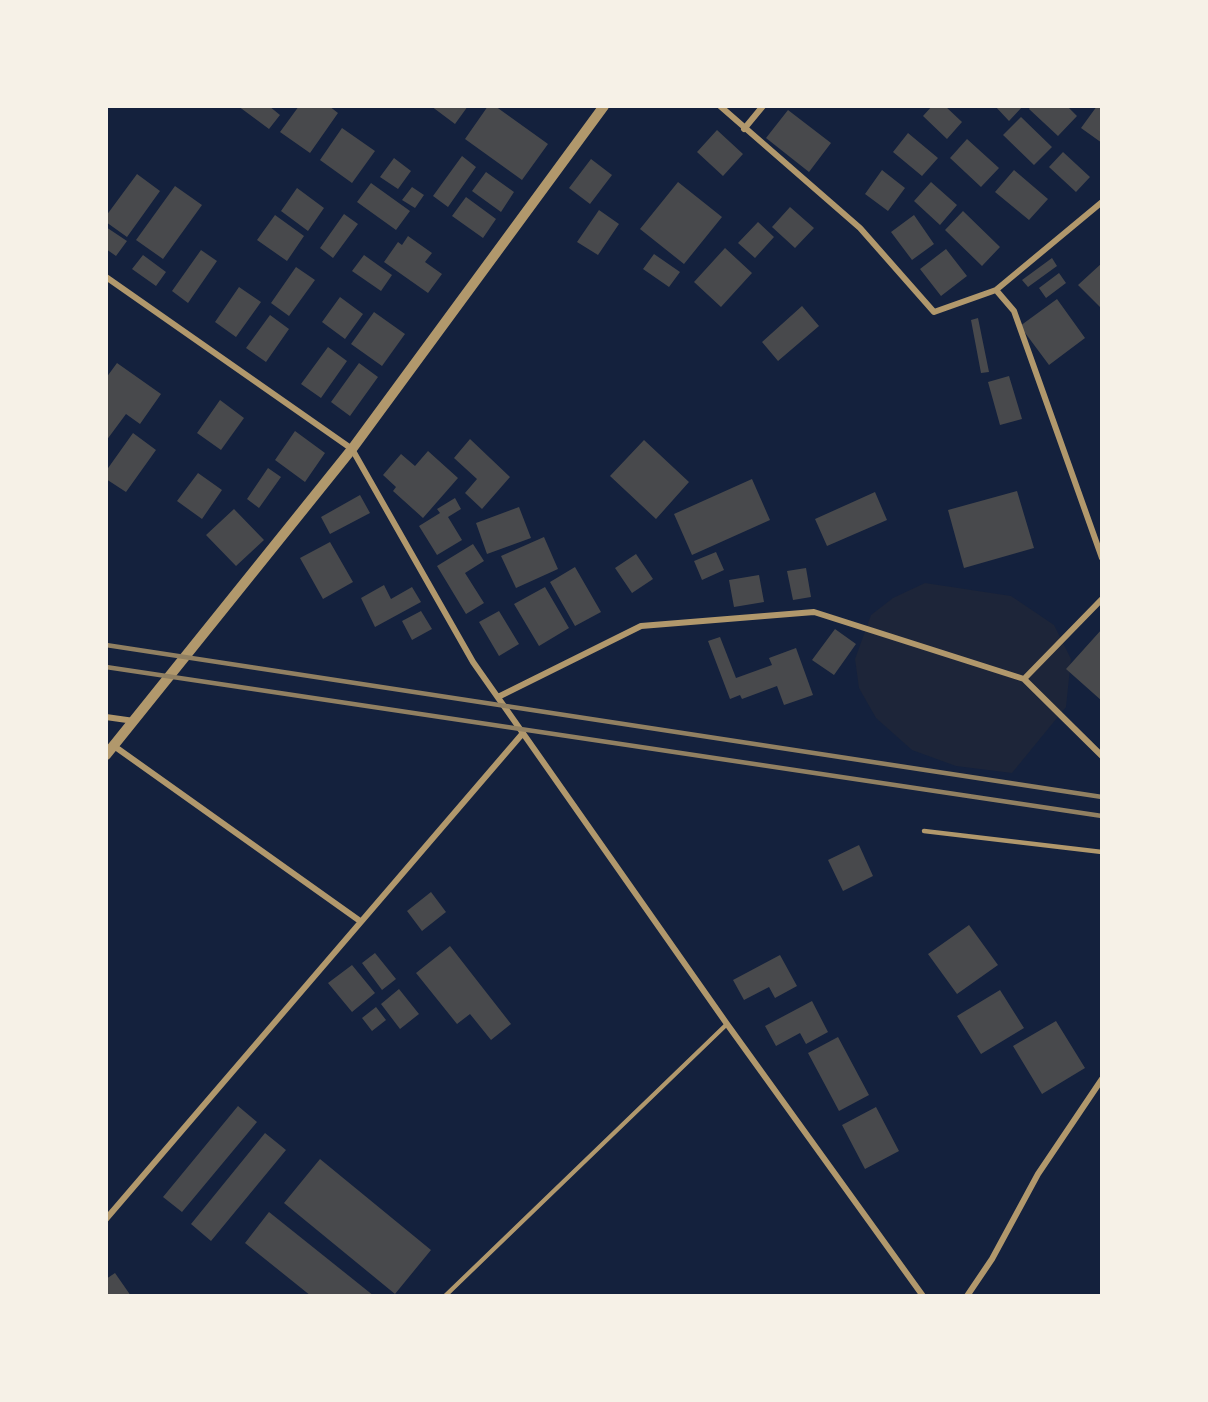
<!DOCTYPE html>
<style>
body{margin:0}
#map{position:relative;width:1208px;height:1402px;overflow:hidden;background:#14213d;font-family:Inter,sans-serif}
canvas{display:block}
.frame{position:absolute;inset:0;border:108px solid #f6f1e7;pointer-events:none}
</style>
<div id="map">
<canvas width="1208" height="1402"></canvas>
<div class="frame"></div>
</div>
<script>
const ctx = document.querySelector('canvas').getContext('2d');
ctx.lineJoin = 'round';
function fillPath(path, color) { ctx.fillStyle = color; ctx.fill(path, 'evenodd'); }
const toPath = rows => new Path2D(rows.map(r => 'M' + r).join(''));
function trace(path, color, width, dash) { ctx.strokeStyle = color; ctx.lineWidth = width; ctx.lineCap = dash ? 'butt' : 'round'; ctx.setLineDash(dash || []); ctx.stroke(path); }
const green = toPath([
 [925,583,1011,596,1054,625,1071,659,1066,707,1012,773,956,766,912,750,876,718,859,688,855,659,871,615,893,598]
]);
const building = toPath([
 [238,106,269,106,280,115,269,129],
 [299,106,329,106,338,113,310,153,280,132],
 [431,106,468,106,455,124],
 [488,106,495,106,548,144,522,180,465,139],
 [932,106,945,106,962,122,947,139,923,116],
 [995,106,1023,106,1009,121],
 [1031,106,1067,106,1077,116,1058,136,1029,109],
 [1097,106,1102,108,1102,143,1081,128],
 [788,110,831,143,809,172,766,138],
 [1021,117,1052,147,1034,165,1003,135],
 [342,128,375,151,352,183,320,160],
 [717,130,743,154,723,176,697,152],
 [908,133,938,158,922,176,893,152],
 [967,139,999,168,981,187,950,158],
 [1063,152,1090,177,1076,192,1049,167],
 [462,156,476,167,448,207,433,196],
 [394,158,411,171,398,189,380,177],
 [591,159,612,175,590,204,569,188],
 [882,170,905,188,888,211,865,194],
 [1014,170,1048,199,1029,220,995,192],
 [486,172,514,192,501,212,472,191],
 [137,174,160,191,127,237,106,222,106,216],
 [678,182,722,217,684,264,640,229],
 [931,182,957,205,940,225,914,201],
 [371,183,410,211,396,230,357,202],
 [175,186,202,205,163,259,136,240],
 [412,187,424,195,415,208,402,200],
 [297,188,324,208,308,231,281,211],
 [466,197,496,219,483,238,452,216],
 [790,207,814,228,795,248,772,227],
 [599,210,619,224,598,255,577,242],
 [963,211,1000,247,982,266,945,230],
 [344,214,358,224,333,258,320,248],
 [275,215,304,236,287,261,257,240],
 [914,215,934,244,912,260,891,232],
 [758,222,774,237,755,258,738,243],
 [106,227,127,241,116,256,106,249],
 [408,236,432,253,425,262,442,274,428,293,384,262,398,242,402,245],
 [725,248,752,273,721,307,694,282],
 [946,249,967,276,941,296,920,269],
 [201,250,217,261,188,303,172,291],
 [654,254,680,272,669,287,643,269],
 [143,255,166,272,156,286,132,269],
 [364,255,392,275,381,291,352,271],
 [1052,258,1057,266,1028,287,1022,280],
 [1102,263,1102,309,1078,285],
 [296,267,315,280,289,316,271,303],
 [1059,273,1066,283,1046,298,1039,288],
 [239,287,261,302,236,337,215,322],
 [340,297,363,314,345,339,322,322],
 [1057,299,1085,338,1049,365,1020,326],
 [802,306,819,326,778,361,762,342],
 [374,312,405,334,382,366,351,344],
 [270,315,289,329,266,362,246,348],
 [978,318,989,372,981,373,971,320],
 [328,347,347,361,321,398,301,384],
 [117,363,161,394,140,424,126,414,106,441,106,378],
 [359,363,378,377,350,416,331,402],
 [1009,376,1022,419,1000,425,988,382],
 [220,400,244,418,221,450,197,433],
 [295,431,325,453,305,482,275,460],
 [133,433,156,450,126,492,106,479,106,471],
 [470,439,510,477,482,509,465,493,477,479,454,458],
 [644,440,689,482,656,519,610,476],
 [428,451,458,478,423,518,393,491,396,487,383,475,401,454,415,466],
 [268,468,281,477,259,508,247,499],
 [198,473,222,490,202,519,177,501],
 [752,479,770,520,692,555,674,514],
 [1017,491,1034,548,964,568,948,510],
 [875,492,887,520,827,546,815,519],
 [360,495,370,513,330,534,321,517],
 [455,498,461,509,448,517,462,540,437,555,419,526,440,513,437,509],
 [519,507,531,538,487,554,476,523],
 [234,509,264,540,236,566,206,535],
 [544,537,558,569,516,588,501,556],
 [330,542,353,582,323,599,300,558],
 [473,544,484,561,465,573,484,603,466,614,437,566],
 [716,552,724,570,702,580,694,561],
 [636,554,653,579,632,593,615,568],
 [575,567,601,612,575,626,550,582],
 [806,568,811,597,793,600,787,571],
 [759,575,764,602,734,607,729,580],
 [384,585,391,599,412,587,421,602,375,627,361,598],
 [545,587,569,628,539,646,514,604],
 [421,611,432,629,412,640,402,621],
 [499,611,519,644,499,656,479,622],
 [835,629,856,644,834,675,812,660],
 [1102,629,1102,701,1066,669],
 [720,637,736,678,772,665,769,658,796,648,813,695,784,705,777,686,742,699,740,695,730,699,708,641],
 [859,845,873,876,843,891,828,860],
 [431,892,446,912,422,931,407,911],
 [969,925,998,965,957,994,928,954],
 [450,946,511,1024,491,1040,470,1014,457,1024,416,973],
 [375,953,396,979,382,990,362,963],
 [780,955,797,986,775,998,769,987,744,1000,733,980],
 [352,965,375,993,352,1012,328,983],
 [399,989,419,1014,400,1029,381,1004],
 [1000,990,1024,1028,981,1054,957,1016],
 [812,1001,828,1032,806,1044,800,1033,776,1046,765,1026],
 [376,1007,386,1020,372,1031,362,1018],
 [1056,1021,1085,1068,1042,1094,1013,1046],
 [838,1037,869,1095,839,1111,808,1053],
 [238,1106,257,1122,182,1212,163,1197],
 [876,1107,899,1151,865,1169,842,1125],
 [265,1133,286,1150,211,1241,191,1224],
 [320,1159,431,1250,395,1294,284,1203],
 [269,1212,374,1296,311,1296,245,1243],
 [115,1273,131,1296,106,1296,106,1279]
]);
const service = toPath([
 [924,831,1102,852],
 [445,1296,727,1024]
]);
const minor = toPath([
 [720,106,860,228,934,312,996,290],
 [744,129,763,106],
 [1102,202,996,290,1014,311,1102,558],
 [106,277,352,449,473,662,727,1024,923,1296],
 [1024,679,1102,756],
 [498,697,641,626,814,612,1024,679,1102,599],
 [106,717,134,721],
 [114,746,360,921],
 [106,1219,523,733],
 [967,1296,992,1259,1038,1174,1102,1079]
]);
const tertiary = toPath([
 [106,755,352,449,604,106]
]);
const rail = toPath([
 [106,645,1102,797],
 [106,667,1102,816]
]);
fillPath(green, '#1d2539');
fillPath(building, '#48494c');
trace(service, '#b1986c', 4.5);
trace(minor, '#b1986c', 6);
trace(tertiary, '#b1986c', 10);
trace(rail, '#918062', 4.5);
</script>
